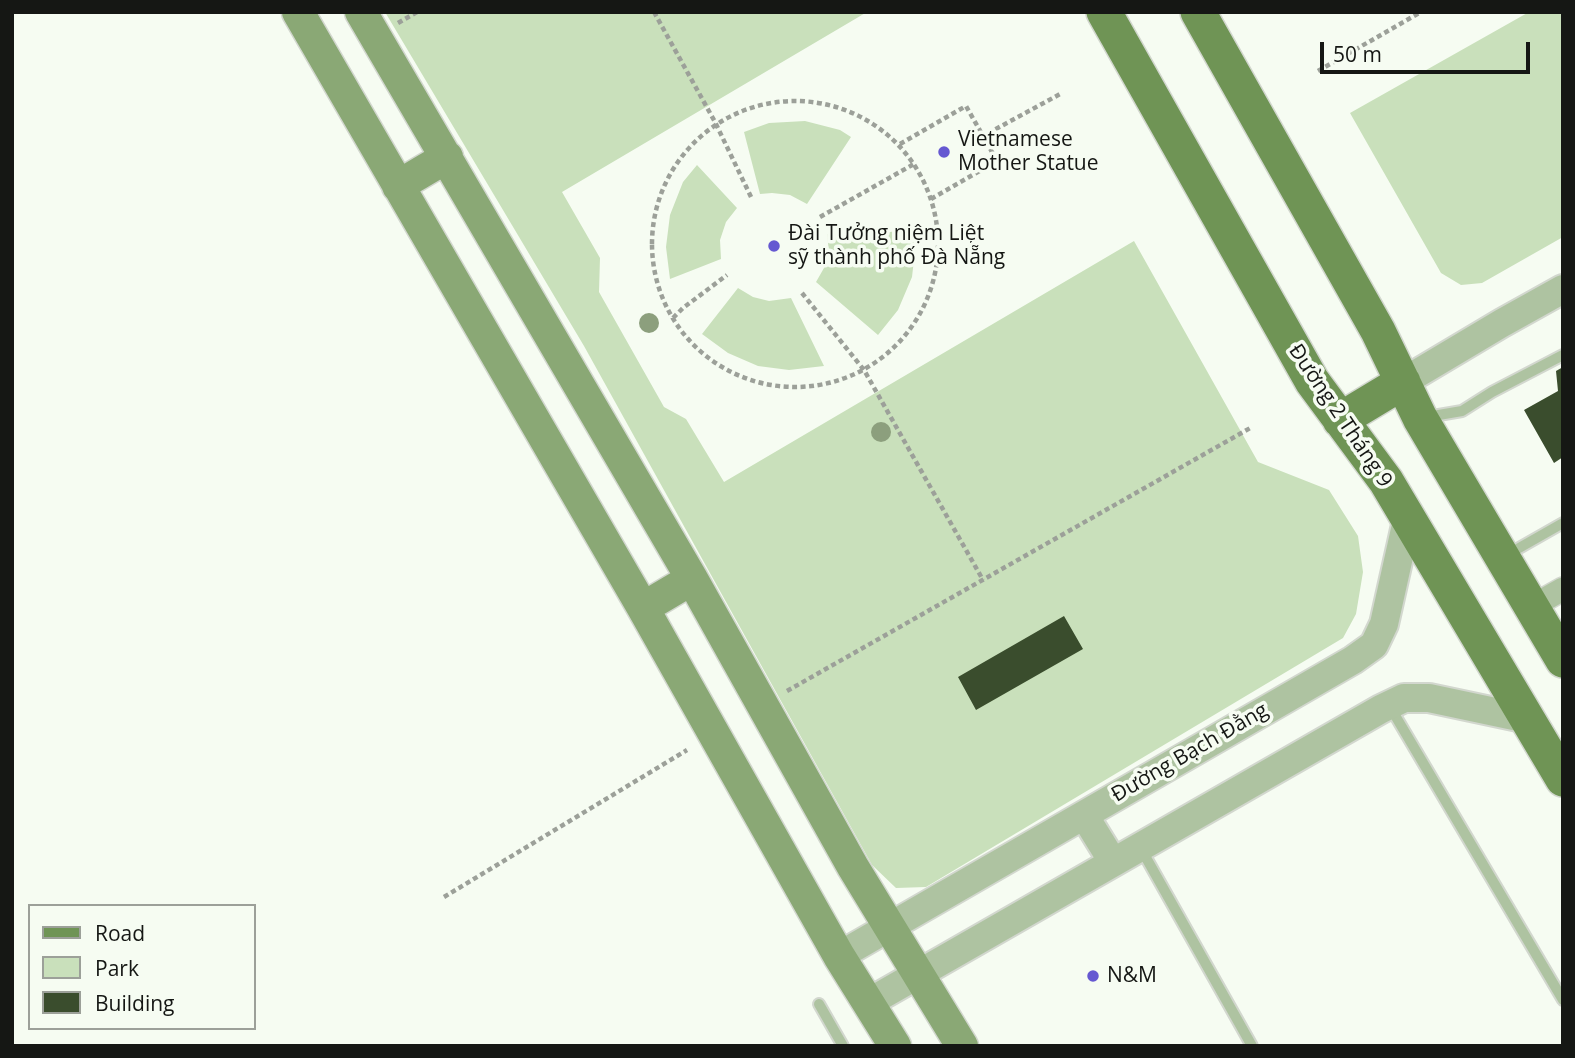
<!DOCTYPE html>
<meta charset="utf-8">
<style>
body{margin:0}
#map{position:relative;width:1575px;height:1058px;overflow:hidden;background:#f6fcf2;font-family:"Open Sans",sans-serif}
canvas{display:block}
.frame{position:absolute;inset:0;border:14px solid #151714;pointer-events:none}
.legend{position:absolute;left:28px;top:904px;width:228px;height:126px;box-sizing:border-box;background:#f6fcf2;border:2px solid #9ca099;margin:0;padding:9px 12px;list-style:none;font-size:21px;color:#151714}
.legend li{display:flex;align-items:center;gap:14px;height:35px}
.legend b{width:35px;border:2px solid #9ca099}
.scale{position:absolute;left:1320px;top:42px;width:210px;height:32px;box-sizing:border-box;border:4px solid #151714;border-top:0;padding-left:9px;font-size:21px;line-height:24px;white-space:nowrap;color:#151714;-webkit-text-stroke:5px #f6fcf2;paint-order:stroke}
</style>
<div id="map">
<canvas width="1575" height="1058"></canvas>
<div class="frame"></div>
<ul class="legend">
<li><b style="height:9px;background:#6f9455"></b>Road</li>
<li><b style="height:19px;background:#c9e0bb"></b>Park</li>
<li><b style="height:19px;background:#3a4d2d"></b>Building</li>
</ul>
<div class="scale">50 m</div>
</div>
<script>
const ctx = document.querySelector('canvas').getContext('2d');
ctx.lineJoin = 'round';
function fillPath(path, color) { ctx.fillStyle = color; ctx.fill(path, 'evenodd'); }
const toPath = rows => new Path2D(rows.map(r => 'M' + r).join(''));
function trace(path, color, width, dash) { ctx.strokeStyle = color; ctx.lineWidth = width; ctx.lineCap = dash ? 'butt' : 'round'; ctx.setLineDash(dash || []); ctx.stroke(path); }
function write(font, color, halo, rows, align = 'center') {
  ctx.font = font + ' "Open Sans",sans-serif'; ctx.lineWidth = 7; ctx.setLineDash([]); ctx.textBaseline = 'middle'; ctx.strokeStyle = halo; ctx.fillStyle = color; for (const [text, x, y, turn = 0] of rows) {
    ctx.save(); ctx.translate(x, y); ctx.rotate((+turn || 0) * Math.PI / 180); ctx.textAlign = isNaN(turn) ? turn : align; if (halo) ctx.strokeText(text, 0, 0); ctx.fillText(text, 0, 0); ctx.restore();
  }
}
const green = toPath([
 [385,12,867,12,562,192,600,258,599,292,664,407,686,419,724,482,1134,241,1258,462,1329,490,1358,536,1363,572,1356,614,1343,638,926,887,896,888,872,865,584,346],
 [1529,12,1563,12,1563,237,1482,283,1461,285,1441,273,1350,113],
 [805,121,840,130,851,137,807,204,790,195,772,193,760,194,744,132,769,123],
 [697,165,737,208,726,222,720,240,721,259,670,279,666,247,670,215,683,182],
 [914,231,916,242,912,277,898,310,878,335,816,282,824,268,829,252,827,234],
 [738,288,753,297,769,301,791,298,824,366,789,370,758,366,728,353,702,334]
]);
const building = toPath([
 [1563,367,1563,457,1554,463,1524,410,1558,391,1556,371],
 [1064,616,1083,649,976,710,958,677]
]);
const path = toPath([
 [654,12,715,122,752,199],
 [398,23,417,12],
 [1318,71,1421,12],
 '652 244a143 143 0 1 1 286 0a143 143 0 1 1-286 0Z',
 [900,144,966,106,983,136],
 [931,199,997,161,983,136,1062,93],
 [820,217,914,164],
 [802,293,864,370,983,580],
 [673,318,683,308,727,275],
 [787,691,1252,427],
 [444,897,687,750]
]);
const service = toPath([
 [1427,417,1462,411,1492,392,1563,355],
 [1505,556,1563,523],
 [1396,717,1563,1000],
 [1140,847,1252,1046],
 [819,1004,843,1046]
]);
const minor = toPath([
 [1531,607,1563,589]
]);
const tertiary = toPath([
 [1403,382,1502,323,1563,289],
 [1084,815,1113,862],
 [839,956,1353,660,1374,645,1384,624,1408,516],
 [868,1003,1381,709,1404,698,1429,698,1528,719]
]);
const secondary = toPath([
 [298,12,643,608,839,956,895,1046],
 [361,12,692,579,853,867,962,1046],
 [398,186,447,157],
 [643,608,692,579]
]);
const primary = toPath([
 [1104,12,1312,381,1386,481,1563,779],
 [1198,12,1378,331,1420,418,1563,660],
 [1340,420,1403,382]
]);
const trees = [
 [649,323],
 [881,432]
];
const markers = [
 [944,152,7,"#6558d1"],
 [774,246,7,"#6558d1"],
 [1093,976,7,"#6558d1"]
];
const poiNames = [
 ["Vietnamese",958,140],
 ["Mother Statue",958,164],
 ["Đài Tưởng niệm Liệt",788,234],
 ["sỹ thành phố Đà Nẵng",788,258],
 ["N&M",1107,976]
];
const streetNames = [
 ["Đường 2 Tháng 9",1340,416,56],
 ["Đường Bạch Đằng",1190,753,-30]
];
fillPath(green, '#c9e0bb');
fillPath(building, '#3a4d2d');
trace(service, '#d2d7ce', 14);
trace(minor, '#d2d7ce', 26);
trace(tertiary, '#d2d7ce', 32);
trace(secondary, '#d2d7ce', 35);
trace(primary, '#d2d7ce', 38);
trace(path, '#9ca099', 4.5, [5, 3.5]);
trace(service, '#aec3a1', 10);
trace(minor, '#aec3a1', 23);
trace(tertiary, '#aec3a1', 28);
trace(secondary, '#8aa875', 32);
trace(primary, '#6f9455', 35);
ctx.fillStyle = '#8c9f7d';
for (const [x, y] of trees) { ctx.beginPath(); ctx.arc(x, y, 10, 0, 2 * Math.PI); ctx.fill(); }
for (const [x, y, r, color] of markers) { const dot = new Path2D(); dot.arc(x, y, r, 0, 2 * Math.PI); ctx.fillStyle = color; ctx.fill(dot); trace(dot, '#f6fcf2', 2.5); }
write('21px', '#151714', '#f6fcf2', poiNames, 'left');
write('21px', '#151714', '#f6fcf2', streetNames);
</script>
